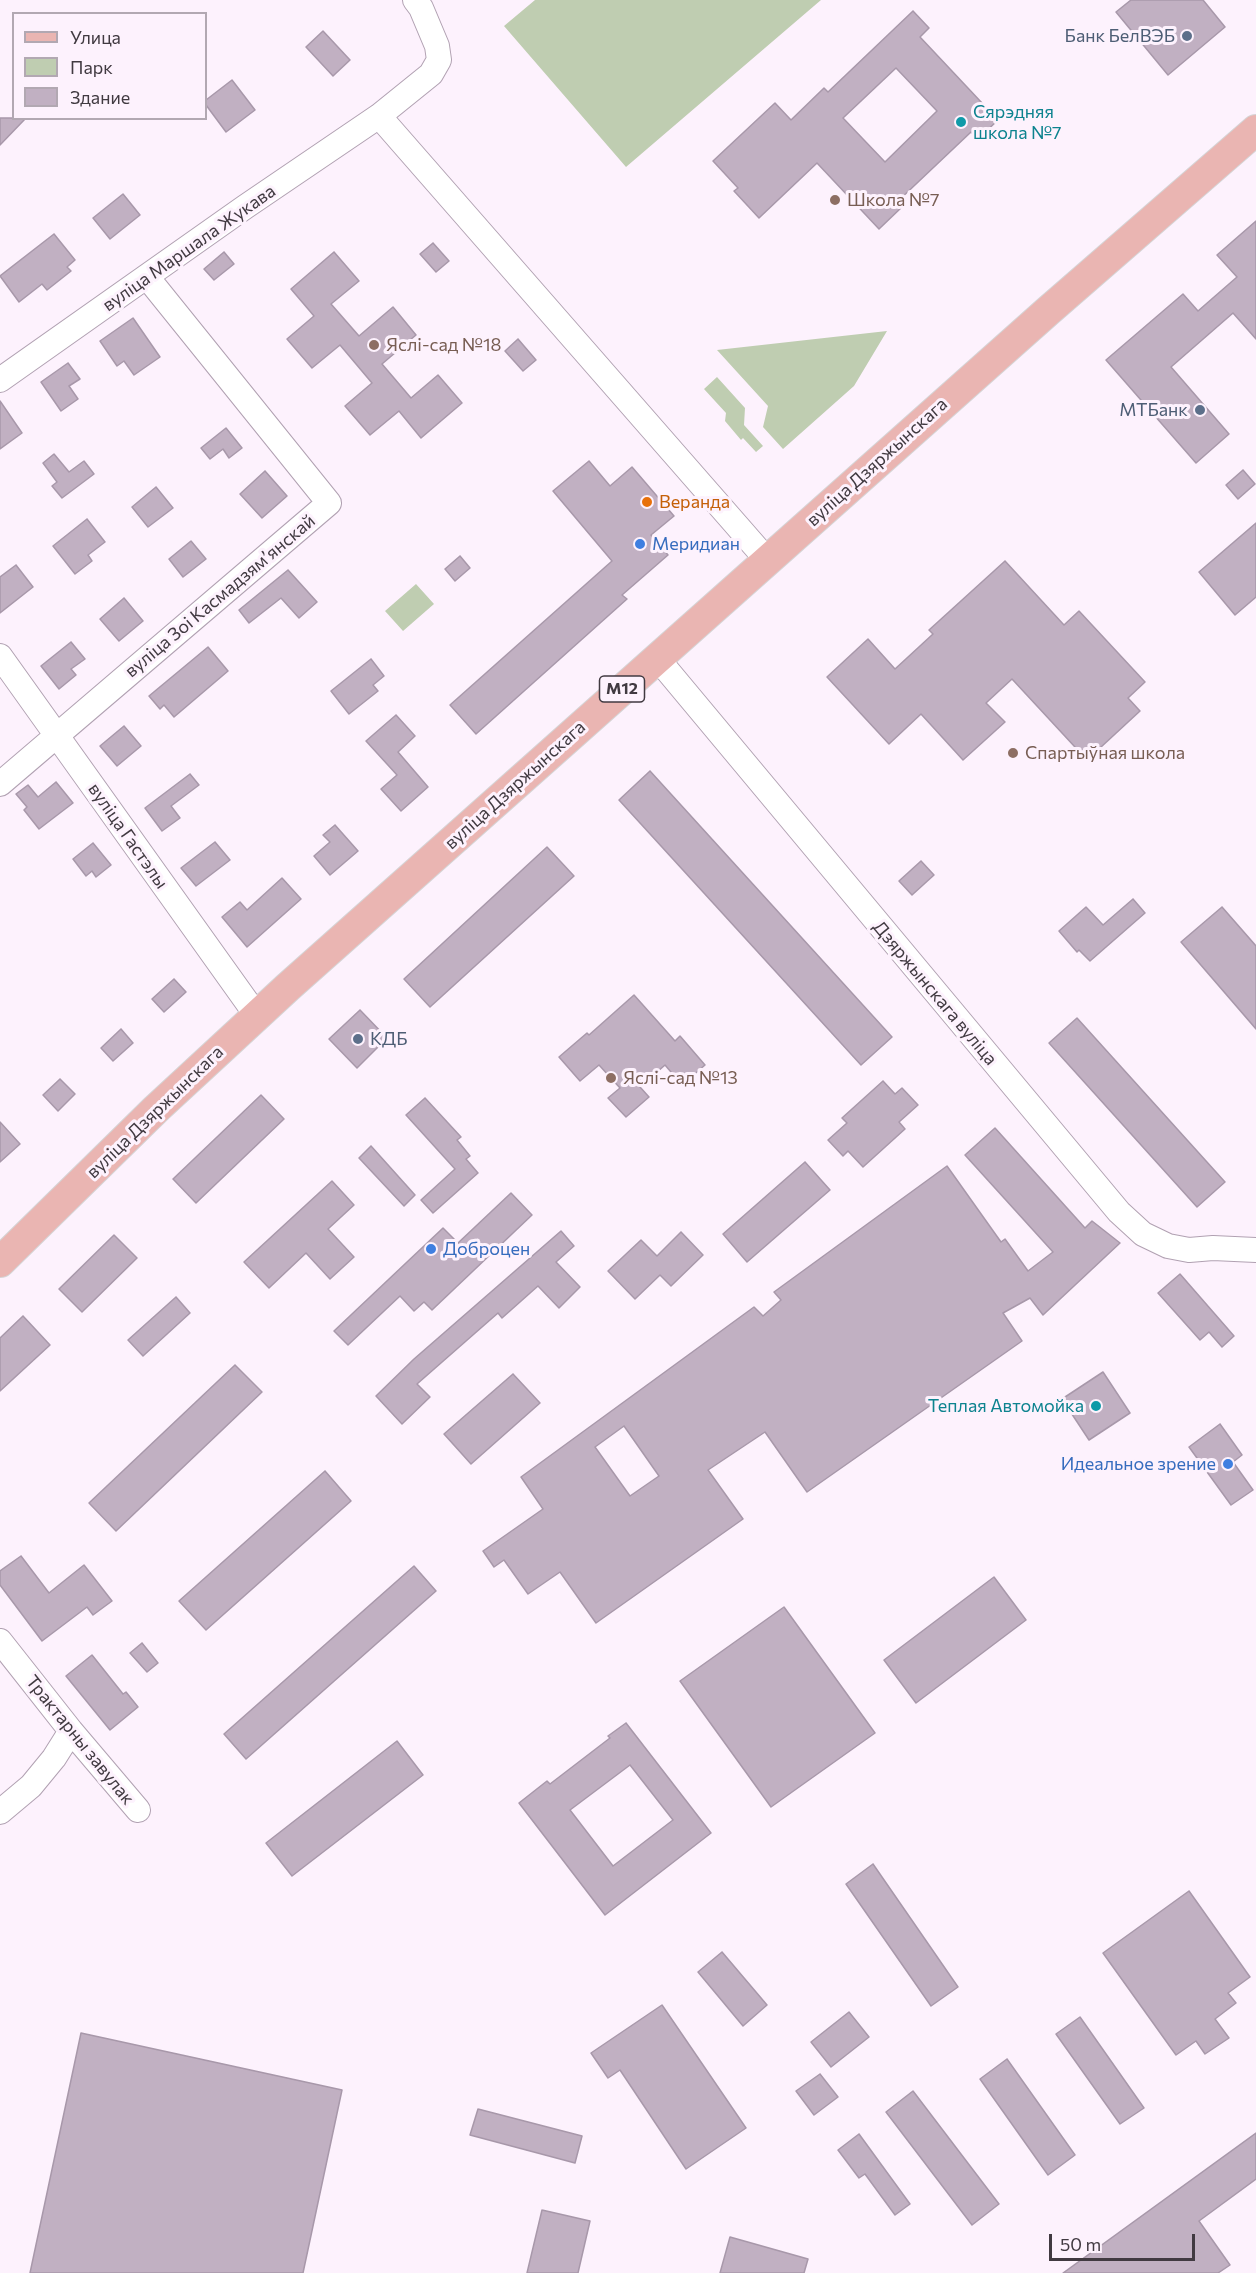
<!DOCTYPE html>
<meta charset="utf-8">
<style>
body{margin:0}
#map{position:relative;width:1256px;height:2273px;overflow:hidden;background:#fdf2fd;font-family:Commissioner,sans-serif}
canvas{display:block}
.legend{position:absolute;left:12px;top:12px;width:195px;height:108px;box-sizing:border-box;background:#fdf2fd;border:2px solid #b2a8b2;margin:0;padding:8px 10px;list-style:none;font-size:18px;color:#413a41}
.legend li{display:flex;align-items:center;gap:12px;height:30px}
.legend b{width:30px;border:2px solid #b2a8b2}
.scale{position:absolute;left:1049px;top:2234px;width:146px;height:27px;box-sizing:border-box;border:3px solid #413a41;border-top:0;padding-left:8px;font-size:18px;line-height:21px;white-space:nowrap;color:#413a41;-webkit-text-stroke:4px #fdf2fd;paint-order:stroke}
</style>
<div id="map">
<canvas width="1256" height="2273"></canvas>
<ul class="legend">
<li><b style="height:8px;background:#eab5b2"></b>Улица</li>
<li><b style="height:16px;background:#bfcdb1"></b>Парк</li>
<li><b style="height:16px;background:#c1b0c2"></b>Здание</li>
</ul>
<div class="scale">50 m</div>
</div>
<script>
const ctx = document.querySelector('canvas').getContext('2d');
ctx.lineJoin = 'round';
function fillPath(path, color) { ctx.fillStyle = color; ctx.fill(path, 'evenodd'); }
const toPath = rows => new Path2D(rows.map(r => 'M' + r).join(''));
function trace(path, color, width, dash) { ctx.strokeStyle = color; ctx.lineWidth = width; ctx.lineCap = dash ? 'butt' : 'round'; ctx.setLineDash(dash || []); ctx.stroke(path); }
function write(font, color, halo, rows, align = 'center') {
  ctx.font = font + ' Commissioner,sans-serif'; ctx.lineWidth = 6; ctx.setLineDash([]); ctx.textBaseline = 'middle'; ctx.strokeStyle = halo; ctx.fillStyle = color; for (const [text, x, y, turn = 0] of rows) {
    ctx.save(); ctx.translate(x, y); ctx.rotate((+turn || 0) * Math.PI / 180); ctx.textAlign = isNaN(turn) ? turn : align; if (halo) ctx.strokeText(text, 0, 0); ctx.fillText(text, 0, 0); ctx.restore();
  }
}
const green = toPath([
 [535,0,821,0,626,167,504,26],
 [887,331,854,386,783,449,763,427,768,406,717,350],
 [717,377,745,408,744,425,763,446,756,452,743,438,741,440,725,421,726,413,704,389],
 [416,584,434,604,403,631,385,611]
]);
const building = toPath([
 [1131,0,1203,0,1225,27,1168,75,1116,12,1131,0],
 [913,11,929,28,920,37,998,120,978,139,971,132,897,202,902,207,879,229,817,163,759,218,734,191,738,188,713,161,775,103,791,120,824,88,828,92,913,11],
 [896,68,937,111,885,162,843,118,896,68],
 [323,31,350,60,333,76,306,47,323,31],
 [232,80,255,110,226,132,206,105,206,100,232,80],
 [0,118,26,118,0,145,0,118],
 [123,194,140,215,110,239,93,218,123,194],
 [1256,221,1256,339,1233,313,1171,367,1229,434,1196,463,1106,360,1183,294,1198,311,1237,277,1217,255,1256,221],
 [54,234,75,260,67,267,71,271,47,290,42,284,19,302,0,276,54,234],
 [433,243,449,261,436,272,420,254,433,243],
 [224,252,234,264,214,280,204,269,224,252],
 [334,252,359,281,331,304,359,336,393,307,416,335,382,364,411,398,438,375,462,403,421,438,399,411,370,435,345,406,372,383,340,345,312,368,287,339,314,316,291,289,334,252],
 [133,318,160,357,134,375,124,361,117,366,100,341,133,318],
 [518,339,536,360,523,371,505,351,518,339],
 [68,363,80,379,69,386,78,399,61,411,41,382,68,363],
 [0,401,22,433,0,449,0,401],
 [226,428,242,448,229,458,223,449,210,459,201,448,226,428],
 [54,454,69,472,84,461,94,474,62,498,52,486,57,482,43,463,54,454],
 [589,461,610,486,632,467,674,516,651,535,668,555,622,595,627,599,476,734,450,705,612,561,553,491,589,461],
 [1243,470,1255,484,1238,499,1226,485,1243,470],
 [265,471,287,496,262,518,240,494,265,471],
 [156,487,173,508,148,527,132,507,156,487],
 [87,519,105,542,88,555,92,561,75,574,53,546,87,519],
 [1256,523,1256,597,1235,615,1199,572,1256,523],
 [191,541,206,559,183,577,169,559,191,541],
 [460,556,470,568,455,581,445,569,460,556],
 [1005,561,1064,625,1079,611,1145,682,1128,698,1140,711,1087,760,1012,679,986,703,1005,722,963,760,921,714,889,744,827,677,868,639,895,669,933,634,929,630,1005,561],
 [16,565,33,587,0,613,0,577,16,565],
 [288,570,317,602,299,618,281,598,249,623,239,610,288,570],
 [124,598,143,621,119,641,100,619,124,598],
 [71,642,85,659,71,669,76,675,59,689,41,666,71,642],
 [208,647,228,671,174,717,164,705,160,709,149,696,208,647],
 [371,659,384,676,373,685,378,691,349,714,331,691,371,659],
 [396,715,415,736,398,752,428,787,401,811,381,789,397,775,366,741,396,715],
 [124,726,141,746,117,766,100,746,124,726],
 [650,771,892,1037,861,1065,619,800,650,771],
 [190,774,199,785,171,806,180,818,162,831,145,808,190,774],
 [56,782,73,803,39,829,24,810,27,807,16,794,28,785,38,797,56,782],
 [335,825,358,851,330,875,314,856,330,842,323,835,335,825],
 [215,842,230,860,196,886,181,868,215,842],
 [93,843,111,865,96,877,92,871,86,876,73,859,93,843],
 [547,847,574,876,430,1007,404,979,547,847],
 [921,861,934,875,912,895,899,881,921,861],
 [282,878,301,899,247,947,222,917,240,902,247,910,282,878],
 [1133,899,1145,913,1090,961,1079,950,1077,952,1059,931,1086,907,1103,925,1133,899],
 [1222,907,1256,946,1256,1029,1181,942,1222,907],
 [174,979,186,992,164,1012,152,999,174,979],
 [634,995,675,1041,680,1036,705,1065,682,1085,665,1065,640,1087,649,1097,626,1117,608,1098,620,1088,599,1065,580,1081,559,1057,587,1033,589,1035,634,995],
 [360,1010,387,1038,357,1068,329,1039,360,1010],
 [1077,1018,1225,1182,1197,1207,1049,1043,1077,1018],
 [121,1029,133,1043,113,1061,101,1048,121,1029],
 [60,1079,75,1094,58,1111,43,1095,60,1079],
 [883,1081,895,1094,902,1088,918,1105,899,1122,905,1129,863,1167,848,1151,843,1156,828,1140,847,1123,842,1118,883,1081],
 [261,1095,284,1119,196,1203,173,1179,261,1095],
 [425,1098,461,1137,457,1140,470,1156,466,1159,478,1173,433,1213,421,1200,455,1169,406,1115,425,1098],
 [0,1122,20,1144,0,1162,0,1122],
 [995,1128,1085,1228,1092,1221,1120,1243,1043,1315,1030,1298,1003,1313,1022,1341,807,1492,765,1432,708,1470,743,1519,596,1623,560,1572,528,1594,504,1560,494,1567,483,1551,543,1509,521,1477,754,1307,763,1316,781,1300,774,1292,947,1166,1001,1242,1005,1239,1028,1271,1053,1252,965,1155,995,1128],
 [624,1426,659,1476,630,1496,595,1447,624,1426],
 [371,1146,415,1195,404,1206,359,1158,371,1146],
 [805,1162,830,1190,747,1262,723,1234,805,1162],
 [332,1181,354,1205,328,1229,354,1257,330,1279,306,1253,269,1288,244,1262,332,1181],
 [511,1193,532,1215,432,1310,424,1302,414,1311,400,1296,348,1345,334,1331,443,1228,458,1243,511,1193],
 [561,1231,574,1246,556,1262,580,1287,559,1308,538,1286,502,1318,498,1313,417,1384,430,1397,402,1424,376,1396,414,1359,561,1231],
 [681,1232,703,1255,671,1286,660,1275,635,1299,608,1271,641,1240,657,1256,681,1232],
 [114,1235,137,1258,82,1312,59,1289,114,1235],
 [1180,1274,1234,1336,1222,1347,1209,1332,1200,1340,1158,1293,1180,1274],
 [176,1297,190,1313,143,1356,128,1340,176,1297],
 [23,1316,50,1345,0,1391,0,1338,23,1316],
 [235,1365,262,1392,116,1531,89,1503,235,1365],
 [1103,1372,1130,1413,1089,1440,1062,1399,1103,1372],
 [513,1374,540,1403,471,1464,444,1434,513,1374],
 [1220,1424,1242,1455,1233,1462,1253,1490,1231,1505,1189,1447,1220,1424],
 [325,1471,351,1501,206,1630,179,1601,325,1471],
 [21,1556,49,1593,84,1565,112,1601,93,1615,87,1607,42,1641,0,1585,0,1571,21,1556],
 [414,1566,436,1591,246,1759,224,1734,414,1566],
 [994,1577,1026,1620,916,1703,884,1660,994,1577],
 [784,1607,875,1733,771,1807,680,1681,784,1607],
 [142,1643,158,1663,147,1672,130,1653,142,1643],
 [92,1655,123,1694,126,1692,138,1707,110,1730,66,1676,92,1655],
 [626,1723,711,1833,605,1915,519,1803,547,1781,550,1784,610,1738,608,1736,626,1723],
 [630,1765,673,1820,613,1866,570,1810,630,1765],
 [397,1741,423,1775,292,1876,266,1843,397,1741],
 [873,1864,958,1987,931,2006,846,1884,873,1864],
 [1189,1891,1250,1977,1228,1993,1236,2003,1215,2019,1229,2038,1205,2054,1196,2041,1176,2055,1103,1953,1189,1891],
 [722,1952,767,2005,743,2026,698,1972,722,1952],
 [662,2005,746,2128,686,2169,620,2070,608,2078,591,2053,662,2005],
 [849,2012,869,2037,831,2067,811,2042,849,2012],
 [1080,2017,1144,2108,1120,2124,1056,2034,1080,2017],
 [81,2033,342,2090,303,2273,30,2273,81,2033],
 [1007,2059,1075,2155,1048,2175,980,2079,1007,2059],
 [820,2074,838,2097,814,2115,796,2091,820,2074],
 [913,2091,999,2204,972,2225,886,2112,913,2091],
 [478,2109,582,2136,575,2163,470,2135,478,2109],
 [1256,2133,1256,2179,1199,2221,1230,2265,1218,2273,1063,2273,1256,2133],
 [859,2134,910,2204,895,2215,865,2174,859,2178,838,2150,859,2134],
 [542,2210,590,2221,578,2273,527,2273,542,2210],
 [730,2237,808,2259,804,2273,720,2273,730,2237]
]);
const minor = toPath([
 [379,116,767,560],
 [0,380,245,207,379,116,431,74,439,60,437,46,421,8,415,0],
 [0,656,257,1016],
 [657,658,1119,1212,1143,1234,1168,1246,1189,1250,1213,1248,1256,1250],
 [0,784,329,503,147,277],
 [0,1641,71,1731,138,1810],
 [0,1812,31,1786,54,1758,71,1731]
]);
const major = toPath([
 [0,1262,156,1109,288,987,1048,311,1256,130]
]);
const markers = [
 [1187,36,6,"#5c6f8a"],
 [961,122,6,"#0f9aa8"],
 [835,200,6,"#8d6e63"],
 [374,345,6,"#8d6e63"],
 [1200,410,6,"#5c6f8a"],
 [647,502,6,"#e8710a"],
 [640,544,6,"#3f7fe0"],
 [1013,753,6,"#8d6e63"],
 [358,1039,6,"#5c6f8a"],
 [611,1078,6,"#8d6e63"],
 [431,1249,6,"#3f7fe0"],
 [1096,1406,6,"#0f9aa8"],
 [1228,1464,6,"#3f7fe0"]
];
const shields = [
 [622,689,45]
];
const shieldNames = [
 ["М12",622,689]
];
const serviceNames = [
 ["Банк БелВЭБ",1175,36],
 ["МТБанк",1188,410],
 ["КДБ",370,1039,"left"]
];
const cultureNames = [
 ["Сярэдняя",973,112],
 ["школа №7",973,133],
 ["Теплая Автомойка",1084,1406,"right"]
];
const educationNames = [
 ["Школа №7",847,200],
 ["Яслі-сад №18",386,345],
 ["Спартыўная школа",1025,753],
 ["Яслі-сад №13",623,1078]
];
const streetNames = [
 ["вуліца Маршала Жукава",189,248,-35],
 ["вуліца Дзяржынскага",877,462,-42],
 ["вуліца Зоі Касмадзямʼянскай",220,596,-40],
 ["вуліца Дзяржынскага",515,785,-42],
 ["вуліца Гастэлы",128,836,55],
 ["Дзяржынскага вуліца",935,993,50],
 ["вуліца Дзяржынскага",155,1112,-44],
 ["Трактарны завулак",80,1740,51]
];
const foodNames = [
 ["Веранда",659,502]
];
const shopNames = [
 ["Меридиан",652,544],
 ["Доброцен",443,1249],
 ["Идеальное зрение",1216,1464,"right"]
];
fillPath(green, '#bfcdb1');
fillPath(building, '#c1b0c2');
trace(building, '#a898aa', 1.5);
trace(minor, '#b1a1b2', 26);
trace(major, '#d5d4d5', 32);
trace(minor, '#fff', 24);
trace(major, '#eab5b2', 30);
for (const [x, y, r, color] of markers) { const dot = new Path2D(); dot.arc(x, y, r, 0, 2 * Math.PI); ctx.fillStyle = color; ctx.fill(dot); trace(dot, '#fdf2fd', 2); }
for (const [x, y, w] of shields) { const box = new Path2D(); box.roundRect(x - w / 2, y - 13, w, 26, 4.5); ctx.fillStyle = '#fdf2fd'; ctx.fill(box); trace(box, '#413a41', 1.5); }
write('bold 16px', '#413a41', null, shieldNames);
write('18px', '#4e5e75', '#fdf2fd', serviceNames, 'right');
write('18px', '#0d838f', '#fdf2fd', cultureNames, 'left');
write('18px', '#785e54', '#fdf2fd', educationNames, 'left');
write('18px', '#413a41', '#fdf2fd', streetNames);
write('18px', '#c56008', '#fdf2fd', foodNames, 'left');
write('18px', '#366cbe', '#fdf2fd', shopNames, 'left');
</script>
